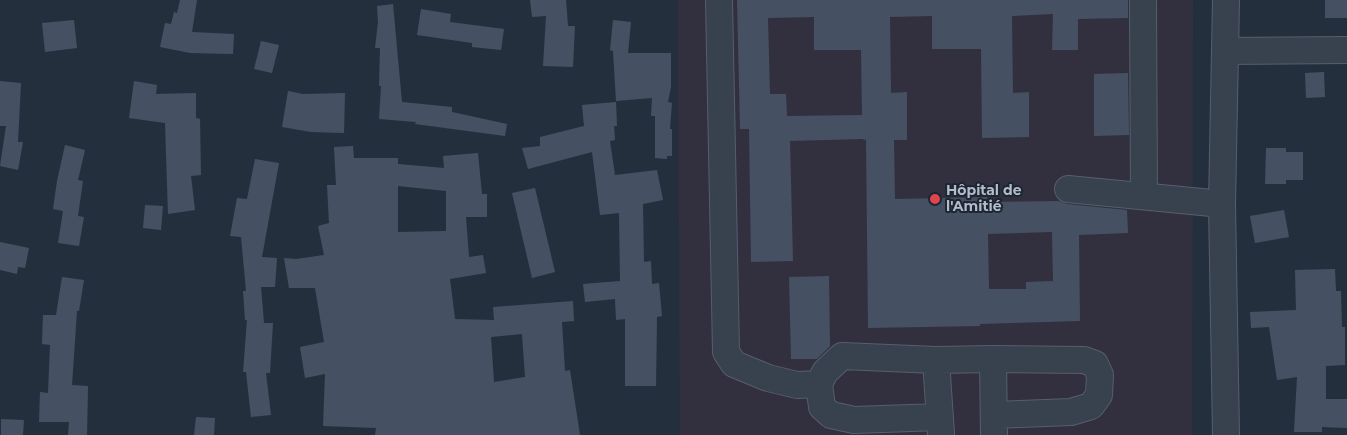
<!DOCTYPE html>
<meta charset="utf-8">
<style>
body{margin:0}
canvas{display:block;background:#242f3e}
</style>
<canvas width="1347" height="435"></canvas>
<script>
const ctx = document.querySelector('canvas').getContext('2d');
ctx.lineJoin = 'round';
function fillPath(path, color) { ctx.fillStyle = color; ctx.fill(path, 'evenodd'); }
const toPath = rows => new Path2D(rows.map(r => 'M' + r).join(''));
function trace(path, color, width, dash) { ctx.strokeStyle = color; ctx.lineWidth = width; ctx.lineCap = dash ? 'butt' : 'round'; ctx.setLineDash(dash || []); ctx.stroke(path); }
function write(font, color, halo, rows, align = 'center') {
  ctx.font = font + ' Montserrat,sans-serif'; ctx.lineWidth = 4; ctx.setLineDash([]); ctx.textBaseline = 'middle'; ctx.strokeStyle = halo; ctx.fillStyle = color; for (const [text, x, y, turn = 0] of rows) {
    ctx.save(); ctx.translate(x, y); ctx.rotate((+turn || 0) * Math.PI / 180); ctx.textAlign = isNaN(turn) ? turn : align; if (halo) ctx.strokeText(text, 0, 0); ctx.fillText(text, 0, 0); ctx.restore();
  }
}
const medical = toPath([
 [678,0,1193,0,1192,435,680,435]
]);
const building = toPath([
 [180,0,197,0,192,32,234,34,233,54,190,53,160,47,165,23,171,24,174,12,177,13],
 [530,0,566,0,568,26,575,26,573,67,543,66,546,16,532,17],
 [737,0,1128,0,1128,18,1078,19,1078,50,1052,50,1053,14,1012,16,1013,93,1029,92,1029,137,982,138,981,49,932,49,932,16,890,17,891,93,907,92,907,140,894,140,895,199,987,197,987,202,1059,201,1067,204,1127,210,1128,233,1079,235,1080,321,980,324,980,326,868,328,866,140,862,139,790,141,793,261,751,262,749,129,740,129],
 [814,17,814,50,861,50,862,115,787,116,786,94,770,94,768,18],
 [1052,232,1053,281,1026,282,1026,289,989,289,988,234],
 [1325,0,1347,0,1347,18,1325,18],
 [393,4,402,102,452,107,452,112,507,124,505,136,415,124,416,122,379,119,381,86,379,86,380,48,375,48,378,22,377,6],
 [421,9,451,14,450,22,504,29,501,50,472,47,472,43,417,35],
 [74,20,77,48,45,52,42,23],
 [613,20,631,22,628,53,671,53,671,87,668,102,672,103,670,129,672,129,672,156,667,156,667,159,655,158,655,116,651,116,652,98,616,101,613,51,610,50],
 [261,41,279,45,272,73,254,69],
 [1324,72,1325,97,1306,98,1305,73],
 [1128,73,1129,135,1094,136,1094,74],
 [0,81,21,83,18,142,23,142,18,170,0,166,6,126,0,126],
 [134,81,157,85,156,94,196,93,196,118,200,119,201,175,191,176,195,210,168,214,165,123,129,118],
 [288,91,303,94,345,93,344,133,311,132,282,127],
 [616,102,617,126,614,126,615,140,610,141,615,175,657,170,663,200,643,204,644,262,651,261,652,284,659,283,662,316,657,317,656,386,625,386,625,319,616,320,615,299,585,302,583,284,620,281,619,213,600,215,592,152,528,169,522,148,540,146,540,137,584,126,582,105],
 [65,145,85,150,78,180,83,181,78,216,84,217,79,246,58,243,63,211,53,209,57,181],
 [353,146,354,158,398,158,398,164,444,168,443,156,478,153,482,194,487,194,487,217,466,217,469,257,483,255,486,273,450,279,455,319,494,320,493,307,573,301,574,321,562,322,565,371,570,370,580,435,375,435,376,428,323,426,325,374,305,378,300,347,324,342,315,288,289,288,284,258,296,259,324,255,318,226,329,223,327,185,336,185,334,147],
 [398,186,446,191,446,231,398,232],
 [522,334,525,377,494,382,491,337],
 [1266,148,1286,148,1286,152,1303,152,1303,180,1286,180,1286,184,1265,184],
 [255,159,279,163,262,257,277,258,275,287,261,287,264,323,273,323,270,373,266,373,271,415,251,417,246,372,243,372,247,320,245,320,243,291,246,291,241,237,230,236,237,198,247,199],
 [535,188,555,272,532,278,512,193],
 [145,205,163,206,161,230,143,228],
 [1284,210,1289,237,1255,243,1250,216],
 [0,242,29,248,25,268,18,267,17,274,0,270],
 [1335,269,1336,291,1341,291,1342,327,1345,327,1345,365,1326,366,1326,399,1347,399,1347,428,1322,427,1322,432,1294,432,1297,377,1277,380,1269,327,1251,328,1250,312,1296,310,1295,270],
 [829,276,830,346,817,359,791,359,789,277],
 [62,277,84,280,79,311,77,311,72,385,88,386,87,435,68,435,69,422,39,422,40,392,48,393,50,345,42,344,43,315,56,315],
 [196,417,215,418,214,435,194,435],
 [1,419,24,420,23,435,1,435]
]);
const minor = toPath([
 [719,0,726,352,734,364,768,378,797,385,819,384,825,372,842,356,936,360,993,359,1084,360,1095,364,1100,375,1099,395,1091,406,1071,412,994,415],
 [1143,0,1144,195],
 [1226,0,1222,204,1226,435],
 [1226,51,1347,50],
 [1068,189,1222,204],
 [993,359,994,435],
 [936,360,941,434],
 [819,384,822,407,831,415,854,420,940,417]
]);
const markers = [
 [935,199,6,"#e0444e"]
];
const poiNames = [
 ["Hôpital de",946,191],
 ["l'Amitié",946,207]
];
fillPath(medical, '#32303f');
fillPath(building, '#455162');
trace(minor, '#565f6c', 28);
trace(minor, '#38414e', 26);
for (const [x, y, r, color] of markers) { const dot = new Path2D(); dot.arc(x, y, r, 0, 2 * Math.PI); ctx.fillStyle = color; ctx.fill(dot); trace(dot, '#1d2633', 2); }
write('bold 14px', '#b4bcc9', '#1d2633', poiNames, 'left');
</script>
